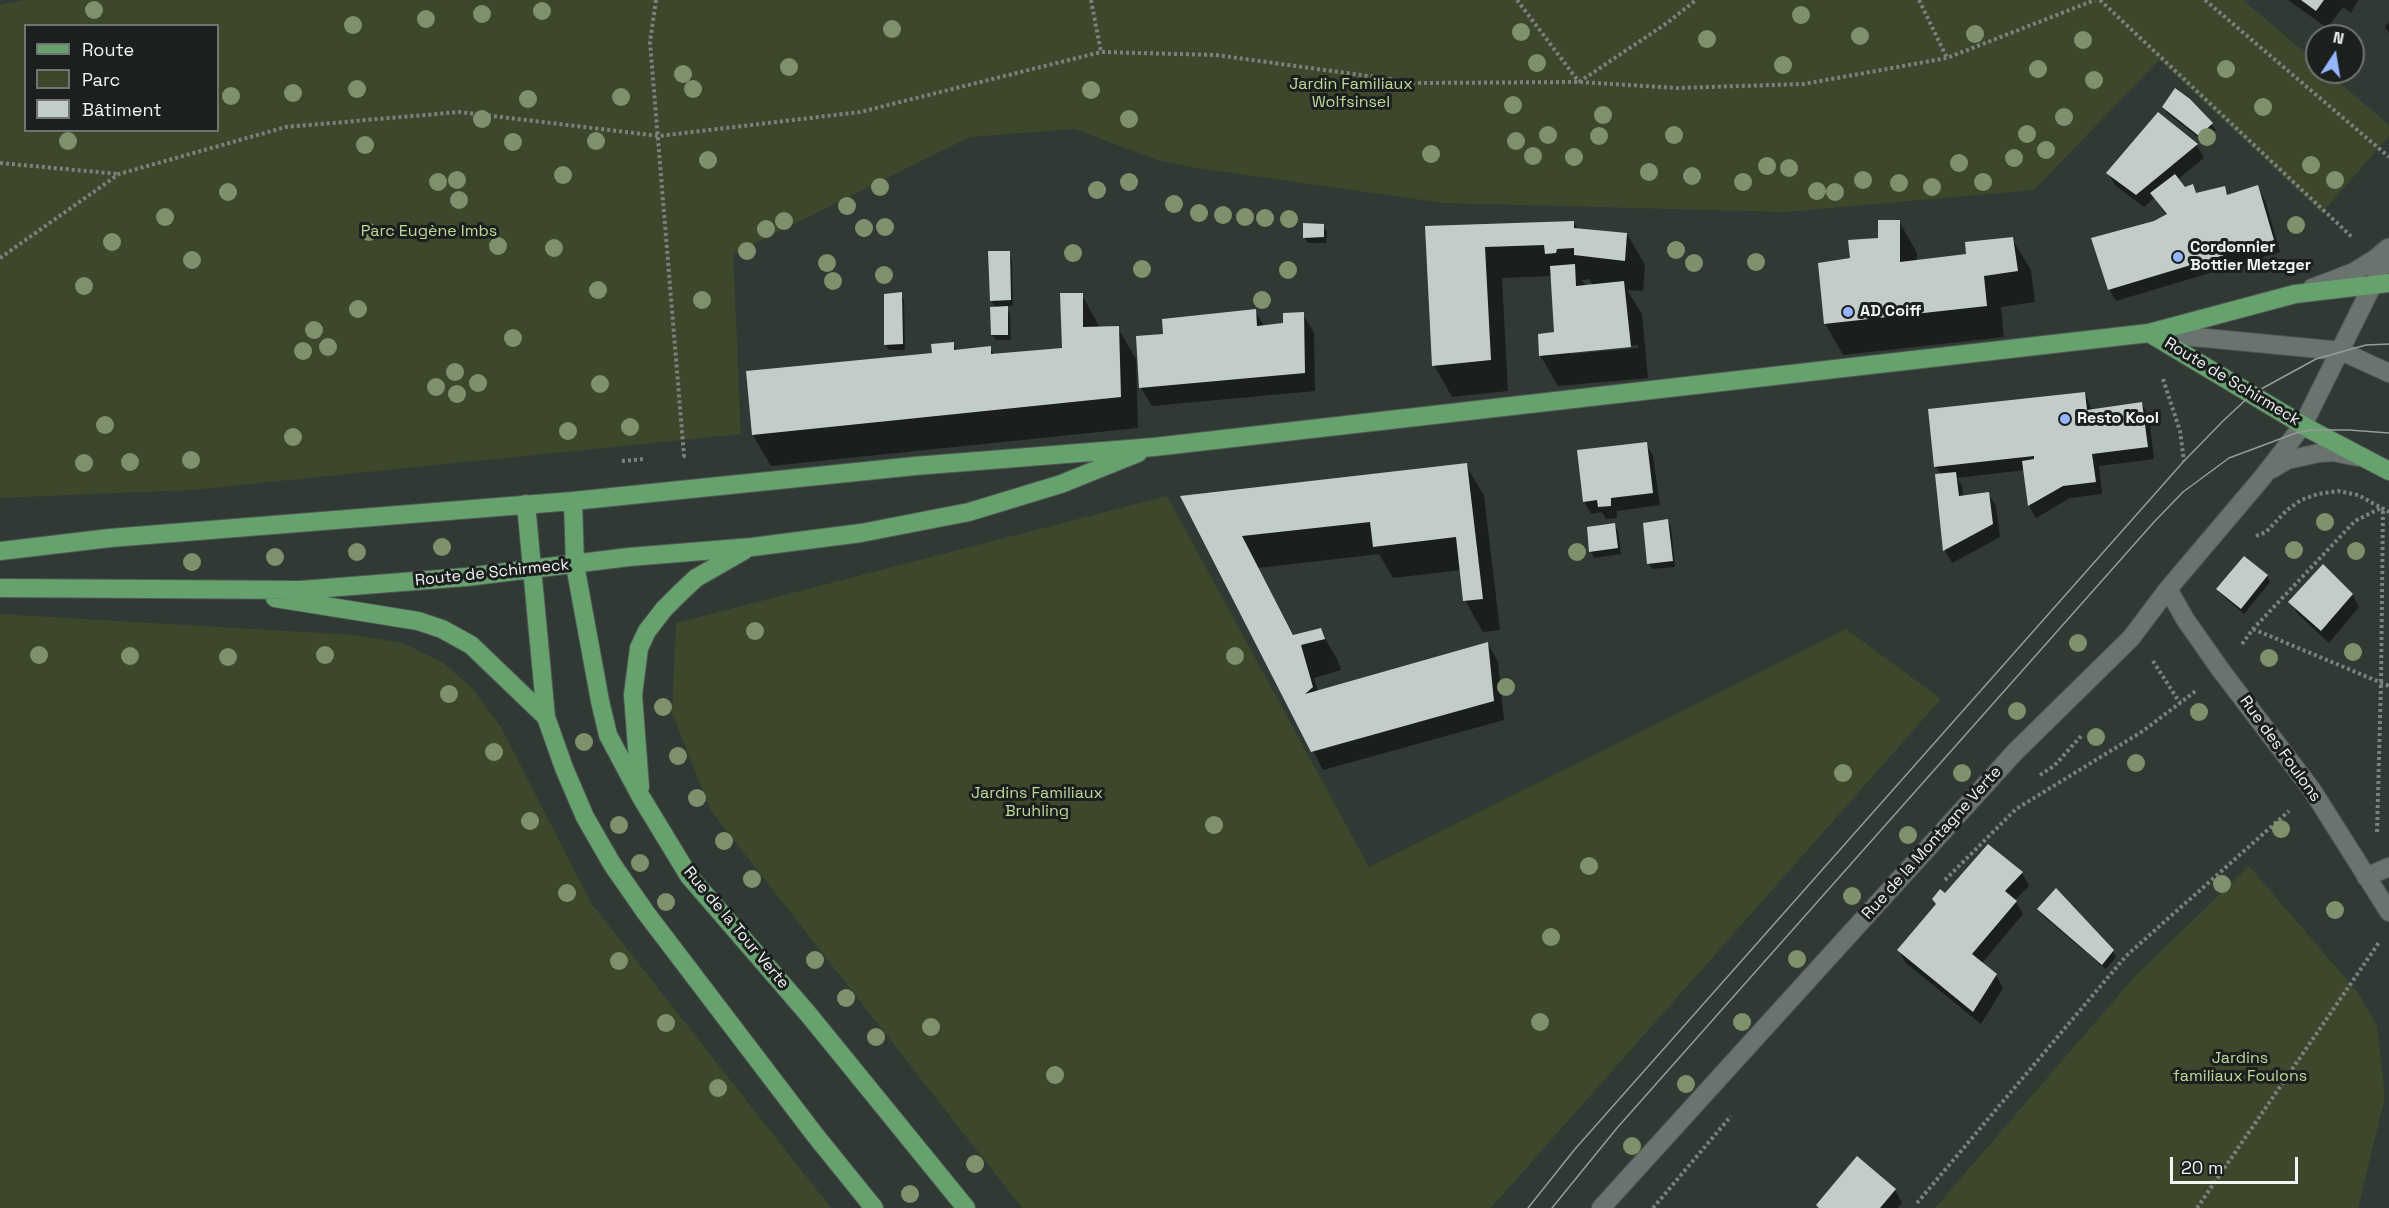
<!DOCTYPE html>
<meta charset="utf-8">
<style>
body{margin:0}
#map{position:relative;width:2389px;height:1208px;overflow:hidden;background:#313935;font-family:"Space Grotesk",sans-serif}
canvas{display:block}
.legend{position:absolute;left:24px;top:24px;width:195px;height:108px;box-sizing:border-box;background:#1b1f1d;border:2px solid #707472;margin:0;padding:8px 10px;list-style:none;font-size:18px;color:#f0f4f2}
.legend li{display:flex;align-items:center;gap:12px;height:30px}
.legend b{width:30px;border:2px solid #707472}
.north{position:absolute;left:2305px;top:24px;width:60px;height:60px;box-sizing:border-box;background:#1b1f1d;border:2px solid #707472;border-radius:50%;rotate:12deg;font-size:16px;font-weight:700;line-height:24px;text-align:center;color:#f0f4f2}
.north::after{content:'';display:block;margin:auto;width:21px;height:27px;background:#95b6fd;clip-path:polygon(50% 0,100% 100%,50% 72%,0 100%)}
.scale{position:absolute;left:2170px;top:1157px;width:128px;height:27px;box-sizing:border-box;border:3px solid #f0f4f2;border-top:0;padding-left:8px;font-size:18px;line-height:21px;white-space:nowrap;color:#f0f4f2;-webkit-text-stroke:4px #1b1f1d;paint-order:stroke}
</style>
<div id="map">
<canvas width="2389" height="1208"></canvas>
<ul class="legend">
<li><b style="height:8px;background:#66a26e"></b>Route</li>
<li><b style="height:16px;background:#3c472c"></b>Parc</li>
<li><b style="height:16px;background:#c2cdcb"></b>Bâtiment</li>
</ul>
<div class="north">N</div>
<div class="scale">20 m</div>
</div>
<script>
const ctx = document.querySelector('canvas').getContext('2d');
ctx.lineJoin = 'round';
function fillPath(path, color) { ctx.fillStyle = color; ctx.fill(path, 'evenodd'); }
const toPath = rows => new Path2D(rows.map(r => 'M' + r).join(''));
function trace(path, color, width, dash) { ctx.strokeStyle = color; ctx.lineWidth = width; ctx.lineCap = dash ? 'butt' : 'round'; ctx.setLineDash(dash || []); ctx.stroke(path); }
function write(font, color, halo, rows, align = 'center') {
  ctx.font = font + ' "Space Grotesk",sans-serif'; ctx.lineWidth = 6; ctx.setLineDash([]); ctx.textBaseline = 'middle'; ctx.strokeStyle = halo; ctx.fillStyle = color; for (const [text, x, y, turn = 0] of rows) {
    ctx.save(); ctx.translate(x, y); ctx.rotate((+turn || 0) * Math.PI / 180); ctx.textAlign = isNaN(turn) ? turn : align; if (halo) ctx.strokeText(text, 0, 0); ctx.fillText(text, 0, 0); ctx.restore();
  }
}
const green = toPath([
 [25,0,2243,0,2317,63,2317,72,2327,72,2389,125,2389,136,2322,213,2159,60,2034,190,1785,212,1444,203,1196,168,1157,160,1075,129,970,137,733,254,741,434,191,490,0,498,0,5],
 [26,26,218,26,218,130,26,130],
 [1167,496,1369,867,1846,629,1941,699,1491,1208,1022,1208,711,811,672,713,676,623],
 [0,614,355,635,403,643,442,662,472,688,501,727,591,903,831,1208,0,1208],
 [2249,866,2359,994,2377,1026,2385,1097,2358,1208,1935,1208,2136,975]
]);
const shadow = toPath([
 [2288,0,2358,0,2351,13,2343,7,2327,28],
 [2389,22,2389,33,2385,27],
 [2189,100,2216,130,2203,141,2167,113,2164,107],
 [2158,114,2197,145,2204,158,2178,179,2184,188,2192,186,2197,194,2224,187,2229,196,2257,187,2265,200,2280,252,2116,301,2109,289,2155,222,2167,216,2154,198,2144,207,2115,185,2108,173],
 [1899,221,1917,253,1917,261,1968,255,2012,239,2031,270,2035,302,2001,307,2004,337,1843,355,1825,323,1852,259],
 [1574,222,1578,230,1627,234,1645,265,1643,291,1627,290,1642,314,1648,378,1558,386,1540,355,1555,333,1552,276,1502,278,1508,391,1452,397,1434,365,1427,227],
 [1589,279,1593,286,1586,286,1582,280],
 [1638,345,1638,348,1570,354,1570,351],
 [1323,226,1327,232,1326,243,1308,243,1304,237],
 [1009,253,1012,259,1013,306,1006,306,1010,314,1011,340,996,340,992,334,996,308,991,300],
 [901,294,904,300,905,350,889,350,885,344],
 [1082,295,1100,328,1118,328,1136,359,1138,428,771,466,753,435,953,344,957,351,990,348,994,355,1064,349],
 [1255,311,1264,326,1285,325,1303,314,1314,333,1315,391,1152,406,1141,388,1164,335],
 [2085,393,2092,411,2142,404,2149,417,2154,459,2099,466,2102,494,2070,498,2036,518,2029,506,2025,470,1957,478,1962,486,1964,497,1988,494,1996,506,2000,537,1952,563,1945,550,1937,476,1941,475,1936,467,1930,411],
 [1646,444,1653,456,1660,505,1617,511,1617,518,1606,519,1602,512,1591,514,1584,501],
 [1466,465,1484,496,1500,630,1483,632,1465,600,1461,570,1393,578,1379,554,1258,568,1294,636,1320,630,1338,661,1341,670,1314,678,1318,692,1488,644,1498,662,1504,720,1323,770,1183,497],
 [1668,521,1671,527,1675,567,1652,569,1649,563],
 [1615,525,1618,531,1621,554,1594,558,1591,552],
 [2267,576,2270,582,2244,614,2222,595,2218,589],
 [2352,594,2359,607,2329,643,2298,614,2290,602],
 [2022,873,2029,886,2015,900,2023,914,1982,963,1996,975,2003,988,1981,1024,1906,963,1898,950,1945,895],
 [2039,909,2113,951,2116,957,2106,969,2042,915],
 [1895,1190,1902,1203,1898,1208,1819,1208]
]);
const building = toPath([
 [2301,0,2324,0,2316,11],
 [2175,88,2190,99,2213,123,2199,136,2162,107],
 [2158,112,2198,144,2136,195,2106,173],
 [2175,174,2185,187,2193,184,2196,193,2225,186,2227,195,2258,185,2274,240,2108,290,2091,238,2154,221,2167,214,2150,193],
 [1878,220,1900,220,1900,262,1966,254,1965,242,2013,237,2018,271,1984,276,1987,306,1824,324,1818,263,1850,258,1848,240,1878,238],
 [1574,221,1574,228,1627,233,1625,261,1574,255,1574,248,1557,249,1556,253,1545,254,1544,245,1485,247,1491,360,1432,366,1425,226],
 [1303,223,1324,224,1324,237,1303,238],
 [988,251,1010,251,1011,300,990,301],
 [1575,264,1576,286,1624,281,1631,347,1539,356,1538,334,1554,332,1550,266],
 [902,292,903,344,884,345,884,294],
 [1060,293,1083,293,1083,327,1119,326,1121,397,752,435,746,371,932,353,931,344,954,342,954,350,991,346,991,354,1062,348],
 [1008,306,1008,335,991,335,990,307],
 [1256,309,1257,326,1283,323,1283,313,1304,312,1305,373,1139,388,1136,336,1163,334,1162,319],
 [2085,392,2087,410,2142,402,2148,447,2092,454,2096,482,2063,486,2028,506,2022,461,2034,459,2034,456,1934,467,1928,409],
 [1647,442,1653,493,1611,498,1611,506,1598,507,1597,500,1583,502,1577,450],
 [1467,463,1483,599,1463,601,1456,537,1373,547,1370,522,1242,536,1293,635,1321,628,1325,639,1301,645,1313,687,1305,694,1488,642,1494,701,1311,752,1180,496],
 [1956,472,1959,496,1989,492,1993,524,1943,551,1935,474],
 [1668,519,1673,561,1647,564,1643,523],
 [1615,523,1618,548,1589,552,1587,527],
 [2244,556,2268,575,2241,609,2216,589],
 [2323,564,2353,594,2321,631,2288,602],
 [1988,844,2023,872,2005,891,2017,901,1972,954,1997,974,1973,1012,1897,950,1936,904,1932,899,1940,889,1945,893],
 [2056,888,2114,950,2102,965,2037,909],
 [1857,1156,1896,1189,1880,1208,1819,1208,1816,1205]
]);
const path = toPath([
 [656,0,650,42,684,456,681,456],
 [1091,0,1101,52],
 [1517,0,1579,82],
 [1919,0,1947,58],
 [2100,0,2353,238],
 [2205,0,2389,157],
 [1579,82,1667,23,1696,0],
 [0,163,119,174],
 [0,258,119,174,286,127,459,112,659,136,860,112,1101,52,1216,55,1419,83,1579,82,1677,88,1804,84,1947,58,2095,0],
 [2163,379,2180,431,2184,461],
 [622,461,644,459],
 [2256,536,2266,532,2287,510,2301,500,2318,494,2338,491,2358,495,2389,512],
 [2253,629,2389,686],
 [2242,644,2253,629,2355,521,2381,508],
 [2153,661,2180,703],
 [2040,775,2054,766,2082,735],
 [2377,832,2381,683,2383,507],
 [1945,880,2016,809,2143,731,2197,690],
 [1917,1203,2126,956,2289,811],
 [1653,1208,1731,1116],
 [2197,1208,2380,941]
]);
const minor = toPath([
 [2312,288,2354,272,2375,259,2388,248],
 [2153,333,2341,351,2389,373],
 [2272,469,2287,460,2319,453,2333,452,2358,457],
 [2168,589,2185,619,2220,669,2312,790,2389,912],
 [2366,877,2389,867],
 [1601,1208,2015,752,2131,638,2168,589,2262,478,2303,425,2389,252]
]);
const major = toPath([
 [2149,333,2311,430,2389,471],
 [573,501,575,565,600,701,608,735,641,797,689,876,809,1015,966,1208],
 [526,504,546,717,564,768,585,817,612,864,646,913,815,1135,874,1208],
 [0,551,110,538,573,501,915,466,1154,447,2149,333,2295,294,2389,283],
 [0,588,301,590,466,577,629,557,752,547,861,533,969,512,1061,484,1138,453],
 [275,598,418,621,442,629,471,645,546,717],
 [640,787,633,695,639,648,647,631,664,609,679,594,696,578,745,550]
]);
const tram = toPath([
 [1528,1208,1575,1149,2184,461,2224,420,2252,394,2316,359,2366,345,2389,344],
 [1552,1208,1617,1128,2154,522,2183,492,2229,458,2296,433,2311,430,2349,430,2389,433]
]);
const trees = [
 [94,10],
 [542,11],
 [482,14],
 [1801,15],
 [426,19],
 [353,25],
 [892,29],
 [1521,32],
 [1975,34],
 [1860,36],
 [1707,39],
 [2083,40],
 [1537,63],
 [1783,65],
 [789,67],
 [2038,69],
 [2226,69],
 [683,74],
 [2094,80],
 [357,89],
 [693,89],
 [1091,90],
 [293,93],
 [231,96],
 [621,97],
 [528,99],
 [1513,105],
 [2263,107],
 [1603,115],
 [2064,117],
 [482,119],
 [1129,119],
 [2027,134],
 [1548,135],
 [1674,135],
 [1599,136],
 [2207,137],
 [68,141],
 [596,141],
 [1516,141],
 [513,142],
 [365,145],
 [2046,150],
 [1431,154],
 [1533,156],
 [1574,157],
 [2014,158],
 [708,160],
 [1959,163],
 [2311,165],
 [1767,166],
 [1789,168],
 [1649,172],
 [563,175],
 [1692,176],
 [457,180],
 [1863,180],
 [2335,180],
 [438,182],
 [1129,182],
 [1743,182],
 [1983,182],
 [1899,183],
 [880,187],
 [1932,187],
 [1097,190],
 [1817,191],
 [228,192],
 [1835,192],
 [459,200],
 [1174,204],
 [847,206],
 [1199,213],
 [1223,215],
 [165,217],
 [1245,217],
 [1265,218],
 [1289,219],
 [784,221],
 [2296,225],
 [885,227],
 [864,228],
 [766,229],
 [369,232],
 [112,242],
 [498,246],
 [554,248],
 [1676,250],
 [747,251],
 [1073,253],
 [192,260],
 [1756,262],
 [827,263],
 [1694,263],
 [1142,269],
 [1288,270],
 [884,275],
 [833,281],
 [84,286],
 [598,290],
 [702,300],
 [1262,300],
 [358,309],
 [314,330],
 [513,338],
 [328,347],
 [303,351],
 [455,372],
 [478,383],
 [600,384],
 [436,387],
 [457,394],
 [105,425],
 [630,427],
 [568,431],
 [293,437],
 [191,460],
 [130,462],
 [84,463],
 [2325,522],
 [442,547],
 [2294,550],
 [2356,551],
 [357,552],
 [1577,552],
 [275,557],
 [192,562],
 [755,631],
 [2078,643],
 [2353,652],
 [39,655],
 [325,655],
 [130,656],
 [1235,656],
 [228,657],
 [2269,658],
 [1506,687],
 [449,694],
 [663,707],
 [2017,711],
 [2199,712],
 [2096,737],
 [584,742],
 [494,752],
 [678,756],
 [2136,763],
 [1843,773],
 [1962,773],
 [697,798],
 [530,821],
 [619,825],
 [1214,825],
 [2281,829],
 [1908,835],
 [724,841],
 [640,863],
 [1589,866],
 [752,879],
 [2222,884],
 [567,893],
 [1852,896],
 [666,902],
 [2335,910],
 [1551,937],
 [1797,959],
 [815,960],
 [619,961],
 [846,998],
 [1540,1022],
 [1742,1022],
 [666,1023],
 [931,1027],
 [876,1037],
 [1055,1075],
 [1686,1084],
 [718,1088],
 [1632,1146],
 [975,1164],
 [910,1194]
];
const markers = [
 [2178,257,6,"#95b6fd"],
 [1848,312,6,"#95b6fd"],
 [2065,419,6,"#95b6fd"]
];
const parkNames = [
 ["Jardin Familiaux",1351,85],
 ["Wolfsinsel",1351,103],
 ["Parc Eugène Imbs",429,232],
 ["Jardins Familiaux",1037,794],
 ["Bruhling",1037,812],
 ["Jardins",2240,1059],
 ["familiaux Foulons",2240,1077]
];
const poiNames = [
 ["Cordonnier",2190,248],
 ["Bottier Metzger",2190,266],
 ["AD Coiff",1860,312],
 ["Resto Kool",2077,419]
];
const streetNames = [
 ["Route de Schirmeck",2232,382,31],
 ["Route de Schirmeck",492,573,-6],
 ["Rue des Foulons",2280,749,54],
 ["Rue de la Montagne Verte",1932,843,-48],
 ["Rue de la Tour Verte",736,928,50]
];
fillPath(green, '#3c472c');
fillPath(shadow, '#0007');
fillPath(building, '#c2cdcb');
trace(minor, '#515754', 20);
trace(major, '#515754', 20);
trace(path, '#7b827e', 4, [3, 3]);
trace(minor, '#6a736e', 18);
trace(major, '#66a26e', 18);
trace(tram, '#979c99', 1.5);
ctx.fillStyle = '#7f916c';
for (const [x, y] of trees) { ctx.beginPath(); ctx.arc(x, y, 9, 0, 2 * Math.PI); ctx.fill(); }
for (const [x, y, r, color] of markers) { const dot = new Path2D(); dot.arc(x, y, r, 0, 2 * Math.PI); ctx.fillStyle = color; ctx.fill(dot); trace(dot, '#1b1f1d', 2); }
write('16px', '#bfd999', '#1b1f1d', parkNames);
write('bold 16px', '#f0f4f2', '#1b1f1d', poiNames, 'left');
write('16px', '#f0f4f2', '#1b1f1d', streetNames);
</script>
